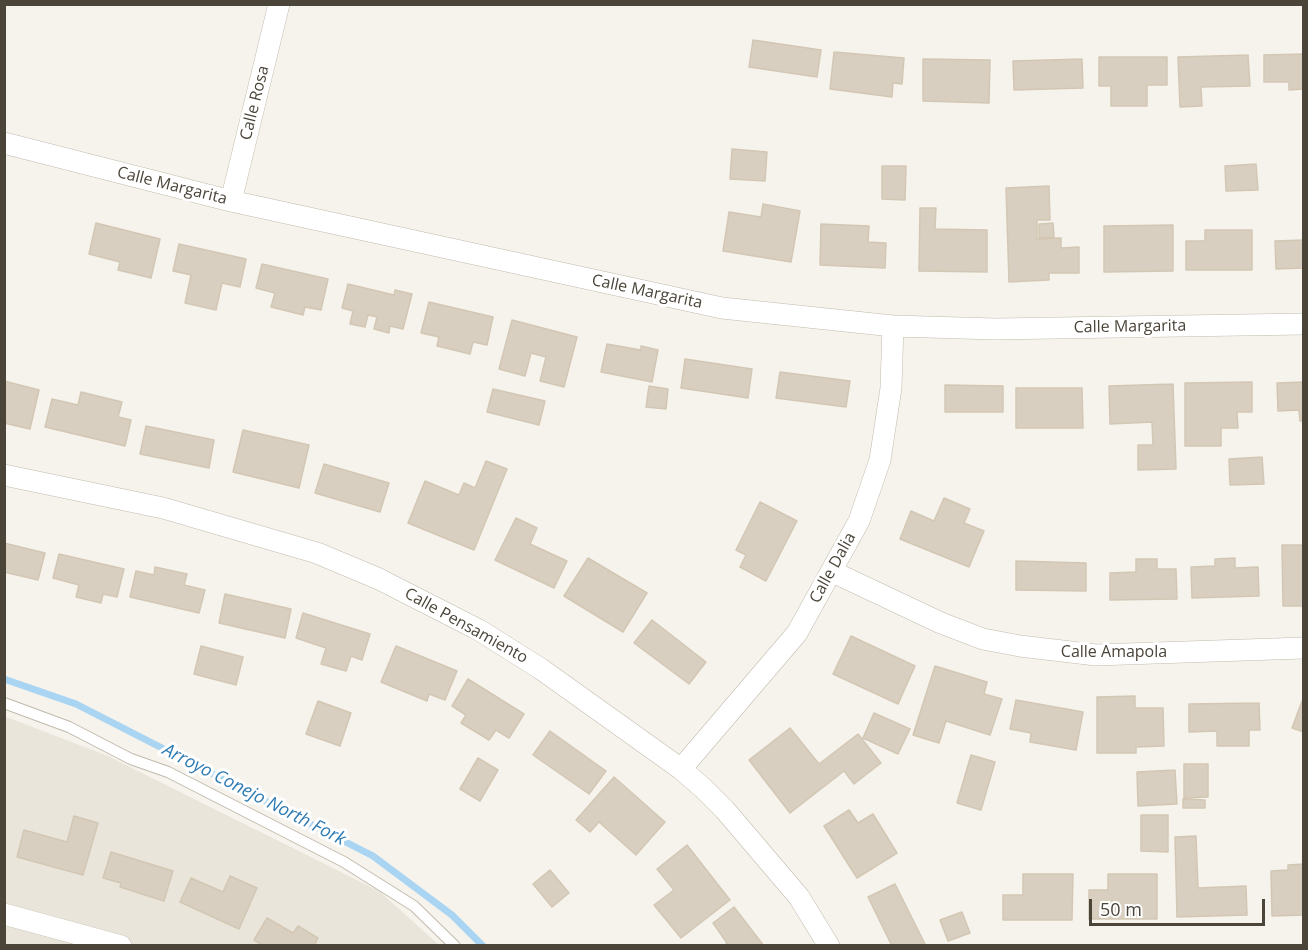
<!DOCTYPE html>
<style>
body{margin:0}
#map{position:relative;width:1308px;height:950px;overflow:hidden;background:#f6f3ec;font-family:"Open Sans",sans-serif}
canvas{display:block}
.frame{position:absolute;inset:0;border:6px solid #4b4439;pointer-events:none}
.scale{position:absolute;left:1089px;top:899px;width:176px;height:27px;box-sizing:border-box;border:3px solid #4b4439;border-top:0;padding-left:8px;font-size:18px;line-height:21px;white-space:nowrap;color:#4b4439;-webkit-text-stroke:4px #fff;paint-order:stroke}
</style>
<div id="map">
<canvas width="1308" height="950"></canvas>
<div class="frame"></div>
<div class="scale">50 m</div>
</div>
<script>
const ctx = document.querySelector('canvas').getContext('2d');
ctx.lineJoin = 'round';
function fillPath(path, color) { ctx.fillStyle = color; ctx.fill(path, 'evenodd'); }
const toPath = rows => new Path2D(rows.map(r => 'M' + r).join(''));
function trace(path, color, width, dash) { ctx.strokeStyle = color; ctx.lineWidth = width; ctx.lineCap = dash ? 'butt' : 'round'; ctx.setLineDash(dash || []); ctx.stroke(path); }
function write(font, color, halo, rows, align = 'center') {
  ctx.font = font + ' "Open Sans",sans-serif'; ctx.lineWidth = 6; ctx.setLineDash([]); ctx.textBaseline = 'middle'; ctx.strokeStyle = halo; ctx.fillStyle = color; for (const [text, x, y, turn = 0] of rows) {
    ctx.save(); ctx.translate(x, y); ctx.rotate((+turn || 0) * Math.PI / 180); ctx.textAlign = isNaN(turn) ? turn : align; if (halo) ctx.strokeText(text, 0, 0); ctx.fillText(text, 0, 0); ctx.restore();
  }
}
const residential = toPath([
 [4,716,108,756,379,891,439,945,5,945]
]);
const stream = toPath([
 [4,679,76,704,373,856,452,915,483,946]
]);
const building = toPath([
 [753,40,821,50,817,77,749,67,753,40],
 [834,52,904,58,902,84,893,83,892,97,830,89,834,52],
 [1304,54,1304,89,1289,90,1289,82,1264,82,1264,55,1304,54],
 [1248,55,1250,86,1201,87,1202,106,1180,107,1178,57,1248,55],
 [1099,57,1167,57,1167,85,1147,85,1147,106,1111,106,1111,86,1099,86,1099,57],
 [923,59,990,60,989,103,923,101,923,59],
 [1082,59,1083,88,1014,90,1013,61,1082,59],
 [732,149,767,152,765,181,730,179,732,149],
 [1256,164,1258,190,1226,191,1225,166,1256,164],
 [882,166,906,166,905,200,882,199,882,166],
 [1049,186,1050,220,1037,220,1037,239,1061,238,1061,248,1079,247,1079,273,1049,273,1049,280,1009,282,1006,188,1049,186],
 [763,204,800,211,791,262,723,251,729,212,761,217,763,204],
 [920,208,936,208,935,229,987,230,987,272,919,271,920,208],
 [96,223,160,239,151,278,118,270,120,262,89,254,96,223],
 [1053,223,1054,237,1039,238,1039,224,1053,223],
 [821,224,869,226,868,242,886,243,885,268,820,265,821,224],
 [1173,225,1173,271,1104,272,1104,226,1173,225],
 [1205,230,1252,230,1252,270,1186,270,1186,241,1205,241,1205,230],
 [1304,240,1304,268,1276,269,1275,241,1304,240],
 [179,244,246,259,240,287,222,283,216,310,185,303,191,275,173,271,179,244],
 [262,264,328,279,321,310,305,307,303,315,271,307,275,293,256,288,262,264],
 [348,284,394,295,395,290,412,294,403,329,390,326,389,333,374,329,377,317,368,315,365,327,350,324,353,311,342,308,348,284],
 [429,302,493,317,487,345,473,342,470,354,437,346,439,337,421,333,429,302],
 [512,320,577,337,564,387,540,381,546,357,531,353,525,376,499,369,512,320],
 [607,344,641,350,641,346,658,350,652,382,601,372,607,344],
 [685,359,752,369,748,398,681,388,685,359],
 [780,372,850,381,846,407,776,398,780,372],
 [4,381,39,390,30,429,4,423,4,381],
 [1252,382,1252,412,1237,412,1238,428,1221,428,1221,446,1185,446,1185,383,1252,382],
 [1304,382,1304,421,1300,421,1299,410,1278,411,1277,383,1304,382],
 [1173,384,1176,469,1138,470,1138,445,1153,445,1152,422,1110,424,1109,386,1173,384],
 [945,385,1003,386,1003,412,945,412,945,385],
 [649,386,668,389,666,409,646,407,649,386],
 [1016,388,1082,388,1083,428,1016,428,1016,388],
 [493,389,545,401,539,425,487,412,493,389],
 [81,392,122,402,118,417,131,420,125,446,45,427,52,399,78,405,81,392],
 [146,426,214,440,209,468,140,454,146,426],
 [243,430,309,445,299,488,233,472,243,430],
 [1262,457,1264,484,1230,485,1229,459,1262,457],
 [486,461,507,469,474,550,408,523,425,481,459,495,464,483,475,488,486,461],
 [324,464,389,483,380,512,315,493,324,464],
 [944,498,970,509,964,523,984,531,969,567,900,539,911,511,934,521,944,498],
 [760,502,797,521,766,581,740,567,746,555,736,550,760,502],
 [516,518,537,528,530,544,567,561,554,588,495,560,516,518],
 [4,543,45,553,38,580,4,572,4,543],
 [1282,545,1304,545,1304,606,1283,606,1282,545],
 [59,554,124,569,117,597,103,594,101,603,76,597,79,585,53,578,59,554],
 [588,558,647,593,623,632,564,596,588,558],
 [1235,558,1235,568,1258,567,1259,596,1192,598,1191,567,1215,566,1215,559,1235,558],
 [1136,559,1157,559,1157,569,1176,569,1177,599,1110,600,1110,573,1136,572,1136,559],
 [1016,561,1086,563,1086,591,1016,590,1016,561],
 [155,567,187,574,184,585,205,590,199,613,130,597,136,571,154,575,155,567],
 [225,594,291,609,285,638,219,623,225,594],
 [303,613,370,634,362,660,351,656,346,671,321,664,326,648,296,638,303,613],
 [652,620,706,662,689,684,634,643,652,620],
 [851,636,915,666,898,704,833,674,851,636],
 [201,646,243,657,236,685,194,674,201,646],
 [396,646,457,671,445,700,429,694,427,701,381,682,396,646],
 [935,666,987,682,984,694,1002,699,990,735,946,721,939,743,913,735,935,666],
 [468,679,524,714,509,738,496,730,489,740,461,723,466,715,452,706,468,679],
 [1135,696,1135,708,1163,708,1164,746,1136,747,1136,753,1097,753,1097,697,1135,696],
 [1016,700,1083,712,1076,750,1030,742,1031,733,1010,729,1016,700],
 [318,701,351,713,340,746,306,734,318,701],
 [1302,701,1304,702,1304,732,1292,728,1302,701],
 [1259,703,1260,730,1249,730,1249,746,1217,746,1217,731,1189,732,1189,704,1259,703],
 [874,713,910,729,898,754,863,738,874,713],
 [790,728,819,764,858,734,881,763,854,784,844,771,790,813,749,760,790,728],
 [550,731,606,771,589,794,533,755,550,731],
 [971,755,995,762,981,810,957,803,971,755],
 [478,758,498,770,480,801,460,789,478,758],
 [1184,764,1208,764,1208,797,1184,798,1184,764],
 [1175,770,1177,804,1138,806,1137,772,1175,770],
 [614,777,665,822,636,855,599,822,590,832,576,820,614,777],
 [1183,799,1205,800,1205,808,1183,808,1183,799],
 [849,810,858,823,873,814,897,853,857,878,824,826,849,810],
 [1141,815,1168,815,1168,852,1141,851,1141,815],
 [74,816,98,823,83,875,17,857,24,830,67,842,74,816],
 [1196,836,1198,888,1246,886,1247,915,1177,917,1175,837,1196,836],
 [687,845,730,900,681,938,654,905,674,890,657,869,687,845],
 [111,852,173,871,164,901,120,887,121,883,103,878,111,852],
 [1304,864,1304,915,1272,916,1271,871,1288,870,1288,865,1304,864],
 [550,870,569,893,552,907,533,884,550,870],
 [1023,874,1073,874,1072,920,1003,920,1003,895,1023,895,1023,874],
 [1108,874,1157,874,1157,919,1089,919,1089,890,1108,890,1108,874],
 [230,876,257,888,239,929,180,902,191,878,223,892,230,876],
 [895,884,926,946,892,946,868,897,895,884],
 [734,907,764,946,724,946,727,943,713,923,734,907],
 [962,912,970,933,948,941,940,920,962,912],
 [267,918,293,933,298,926,318,938,314,946,264,946,254,940,267,918]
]);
const service = toPath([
 [4,703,69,727,131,759,168,772,344,862,414,906,455,946]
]);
const minor = toPath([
 [4,143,231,201,722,308,893,326,995,329,1304,324],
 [231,201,279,4],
 [4,475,163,508,317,553,379,579,479,630,541,669,681,769,703,788,725,810,799,897,829,946],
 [833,572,941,623,983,639,1020,646,1096,655,1304,648],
 [681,769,797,633,859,521,880,460,891,388,893,326],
 [4,914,121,946]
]);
const streetNames = [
 ["Calle Rosa",255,103,-76],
 ["Calle Margarita",172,186,14],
 ["Calle Margarita",647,292,12],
 ["Calle Margarita",1130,327,-1],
 ["Calle Dalia",833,568,-61],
 ["Calle Pensamiento",466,626,29],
 ["Calle Amapola",1114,652]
];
const waterNames = [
 ["Arroyo Conejo North Fork",254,795,27]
];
fillPath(residential, '#eae5da');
trace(stream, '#a9d4f2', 7);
fillPath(building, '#d8cfc1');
trace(building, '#d3c7b4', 1.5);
trace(service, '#c2bbae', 12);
trace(minor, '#c2bbae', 22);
trace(service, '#fff', 10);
trace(minor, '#fff', 21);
write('16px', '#4b4439', '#fff', streetNames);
write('italic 18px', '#2e7ab2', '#fff', waterNames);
</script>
